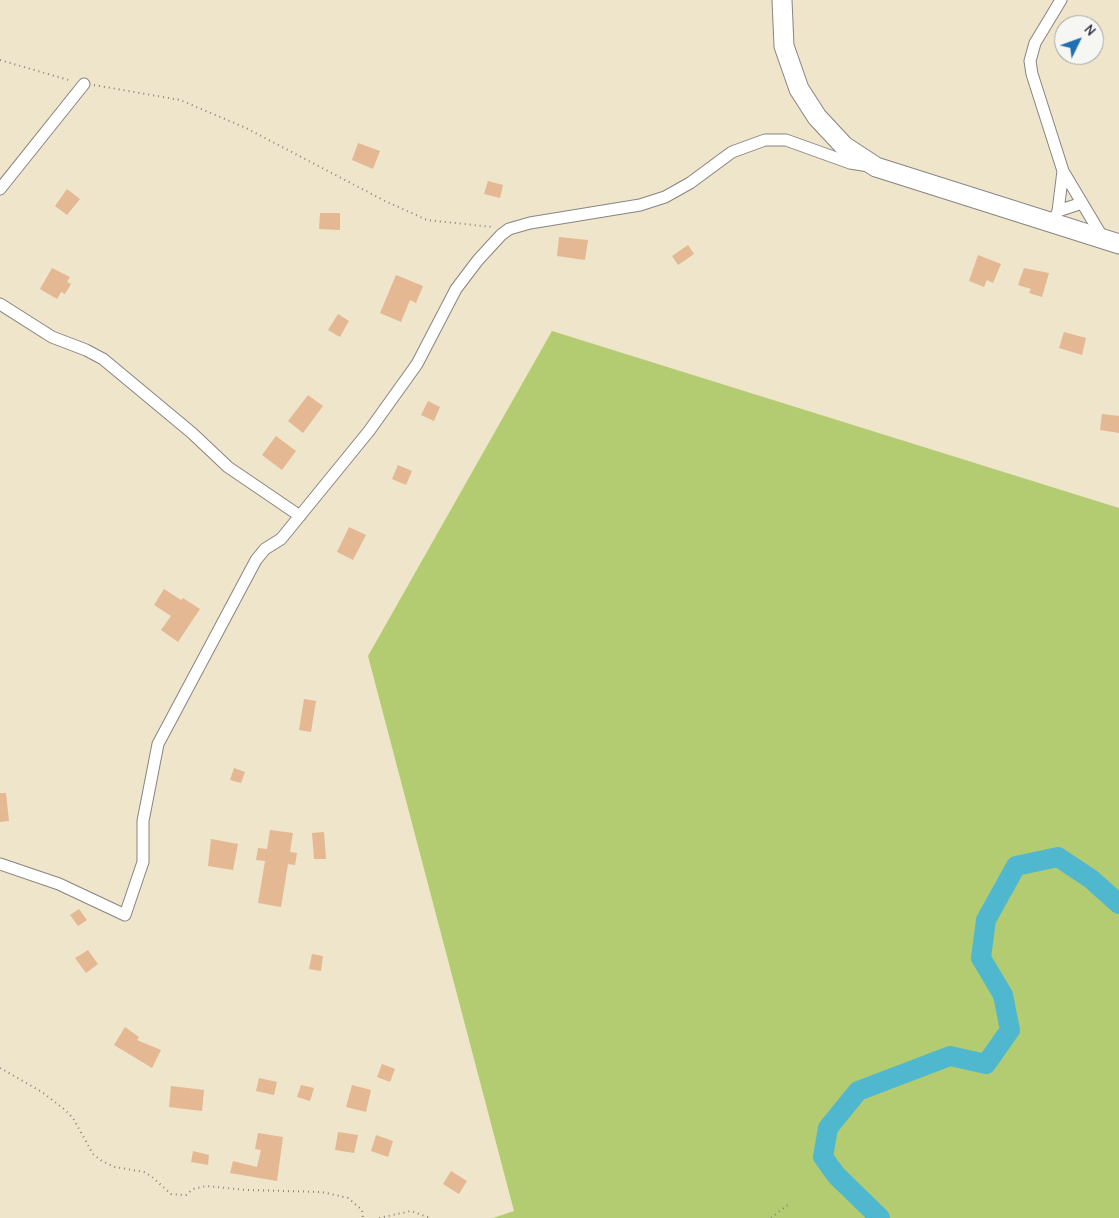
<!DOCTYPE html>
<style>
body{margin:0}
#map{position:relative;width:1119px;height:1218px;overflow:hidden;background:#eee5ca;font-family:"Comic Neue",sans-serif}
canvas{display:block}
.north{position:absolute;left:1054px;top:15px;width:50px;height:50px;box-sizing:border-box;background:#f6f6f2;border:1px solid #a1a1a9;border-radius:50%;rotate:48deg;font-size:14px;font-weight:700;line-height:20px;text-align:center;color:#22223b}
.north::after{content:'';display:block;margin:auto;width:18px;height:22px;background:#1f6fb2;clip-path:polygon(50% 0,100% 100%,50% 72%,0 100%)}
</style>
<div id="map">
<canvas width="1119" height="1218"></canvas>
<div class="north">N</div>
</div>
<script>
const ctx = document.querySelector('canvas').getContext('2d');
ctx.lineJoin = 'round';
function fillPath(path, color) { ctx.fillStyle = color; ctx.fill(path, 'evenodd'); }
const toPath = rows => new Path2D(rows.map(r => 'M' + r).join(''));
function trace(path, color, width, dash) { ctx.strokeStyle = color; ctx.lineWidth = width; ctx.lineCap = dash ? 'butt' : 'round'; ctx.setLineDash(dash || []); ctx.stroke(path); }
const green = toPath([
 [552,331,1119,508,1119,1218,493,1218,514,1211,368,656]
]);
const river = toPath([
 [880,1218,836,1175,823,1157,828,1128,858,1091,950,1056,986,1064,1010,1030,1003,995,981,958,986,920,1016,866,1058,857,1091,879,1119,904]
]);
const building = toPath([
 [358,143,380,151,373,169,352,160],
 [488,181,503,185,500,198,484,194],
 [67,189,80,199,67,215,55,206],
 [320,213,340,213,340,230,319,229],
 [559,237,588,240,585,260,557,256],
 [688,245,694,254,678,265,672,256],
 [978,255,1001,264,993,283,987,280,984,287,969,281],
 [52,268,70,277,67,282,71,284,65,294,61,292,57,299,40,289],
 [1024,268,1049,273,1042,297,1029,293,1031,289,1018,285],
 [396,275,423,286,416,303,410,300,401,322,380,313],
 [338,314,349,321,340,337,328,330],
 [1064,332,1086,338,1082,355,1059,348],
 [308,395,323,406,303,433,288,421],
 [428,401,440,407,434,421,421,415],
 [1102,414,1119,416,1119,433,1100,430],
 [276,436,296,451,282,470,262,455],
 [398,465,412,471,406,485,392,479],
 [349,527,366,535,353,560,337,552],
 [164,589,181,600,183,598,200,609,178,642,161,630,171,616,154,605],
 [304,699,316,701,311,732,299,730],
 [234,768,245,772,241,783,230,780],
 [0,793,6,793,9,821,0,822],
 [270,830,293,833,290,852,297,853,295,865,288,864,281,907,258,903,265,861,256,860,258,848,267,849],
 [324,832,326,859,314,859,312,833],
 [211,839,238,844,233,870,208,866],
 [79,909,87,920,78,926,70,915],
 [88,950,98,964,86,973,75,958],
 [312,954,323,956,321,971,309,969],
 [125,1027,139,1037,137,1040,161,1050,152,1068,114,1045],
 [382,1064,395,1069,390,1082,377,1077],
 [259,1078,277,1082,274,1095,256,1091],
 [301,1085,314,1088,310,1101,297,1097],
 [352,1085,371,1090,366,1112,346,1107],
 [171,1086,204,1090,202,1111,169,1107],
 [338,1132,358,1135,354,1153,335,1150],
 [258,1133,283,1137,277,1181,230,1173,233,1161,257,1167,261,1150,255,1149],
 [376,1135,393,1141,388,1157,371,1151],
 [193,1151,209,1155,208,1165,191,1162],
 [451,1171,467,1181,459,1194,443,1184]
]);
const path = toPath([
 [0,60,72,81],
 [94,85,180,100,246,128,385,201,427,220,492,227],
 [0,1068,42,1092,64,1109,73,1118,93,1154,102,1161,115,1167,144,1172,151,1176,171,1194,186,1195,193,1189,206,1186,246,1190,322,1192,348,1198,362,1210,363,1218],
 [379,1218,411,1211,430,1218],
 [771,1218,790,1203]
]);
const street = toPath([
 [1061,0,1035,43,1030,61,1032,74,1063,171,1103,238],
 [0,189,84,84],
 [1058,211,1082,203],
 [1052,224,1058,211,1063,171],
 [0,304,52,337,86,350,103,359,192,433,228,467,300,516],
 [0,864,59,884,125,915,143,862,143,821,158,744,256,560,265,549,281,539,369,431,417,364,456,289,478,260,501,235,509,229,530,223,640,205,665,197,690,183,732,152,765,140,786,140,850,163,869,166]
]);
const primary = toPath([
 [782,0,784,46,799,89,817,117,844,146,876,167,1119,244]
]);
fillPath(green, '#b3cc72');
trace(river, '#50b8ce', 20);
fillPath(building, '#e4b893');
trace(street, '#888482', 13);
trace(primary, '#888482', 21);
trace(path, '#888482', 2, [1, 4]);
trace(street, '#fff', 11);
trace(primary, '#fff', 19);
</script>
